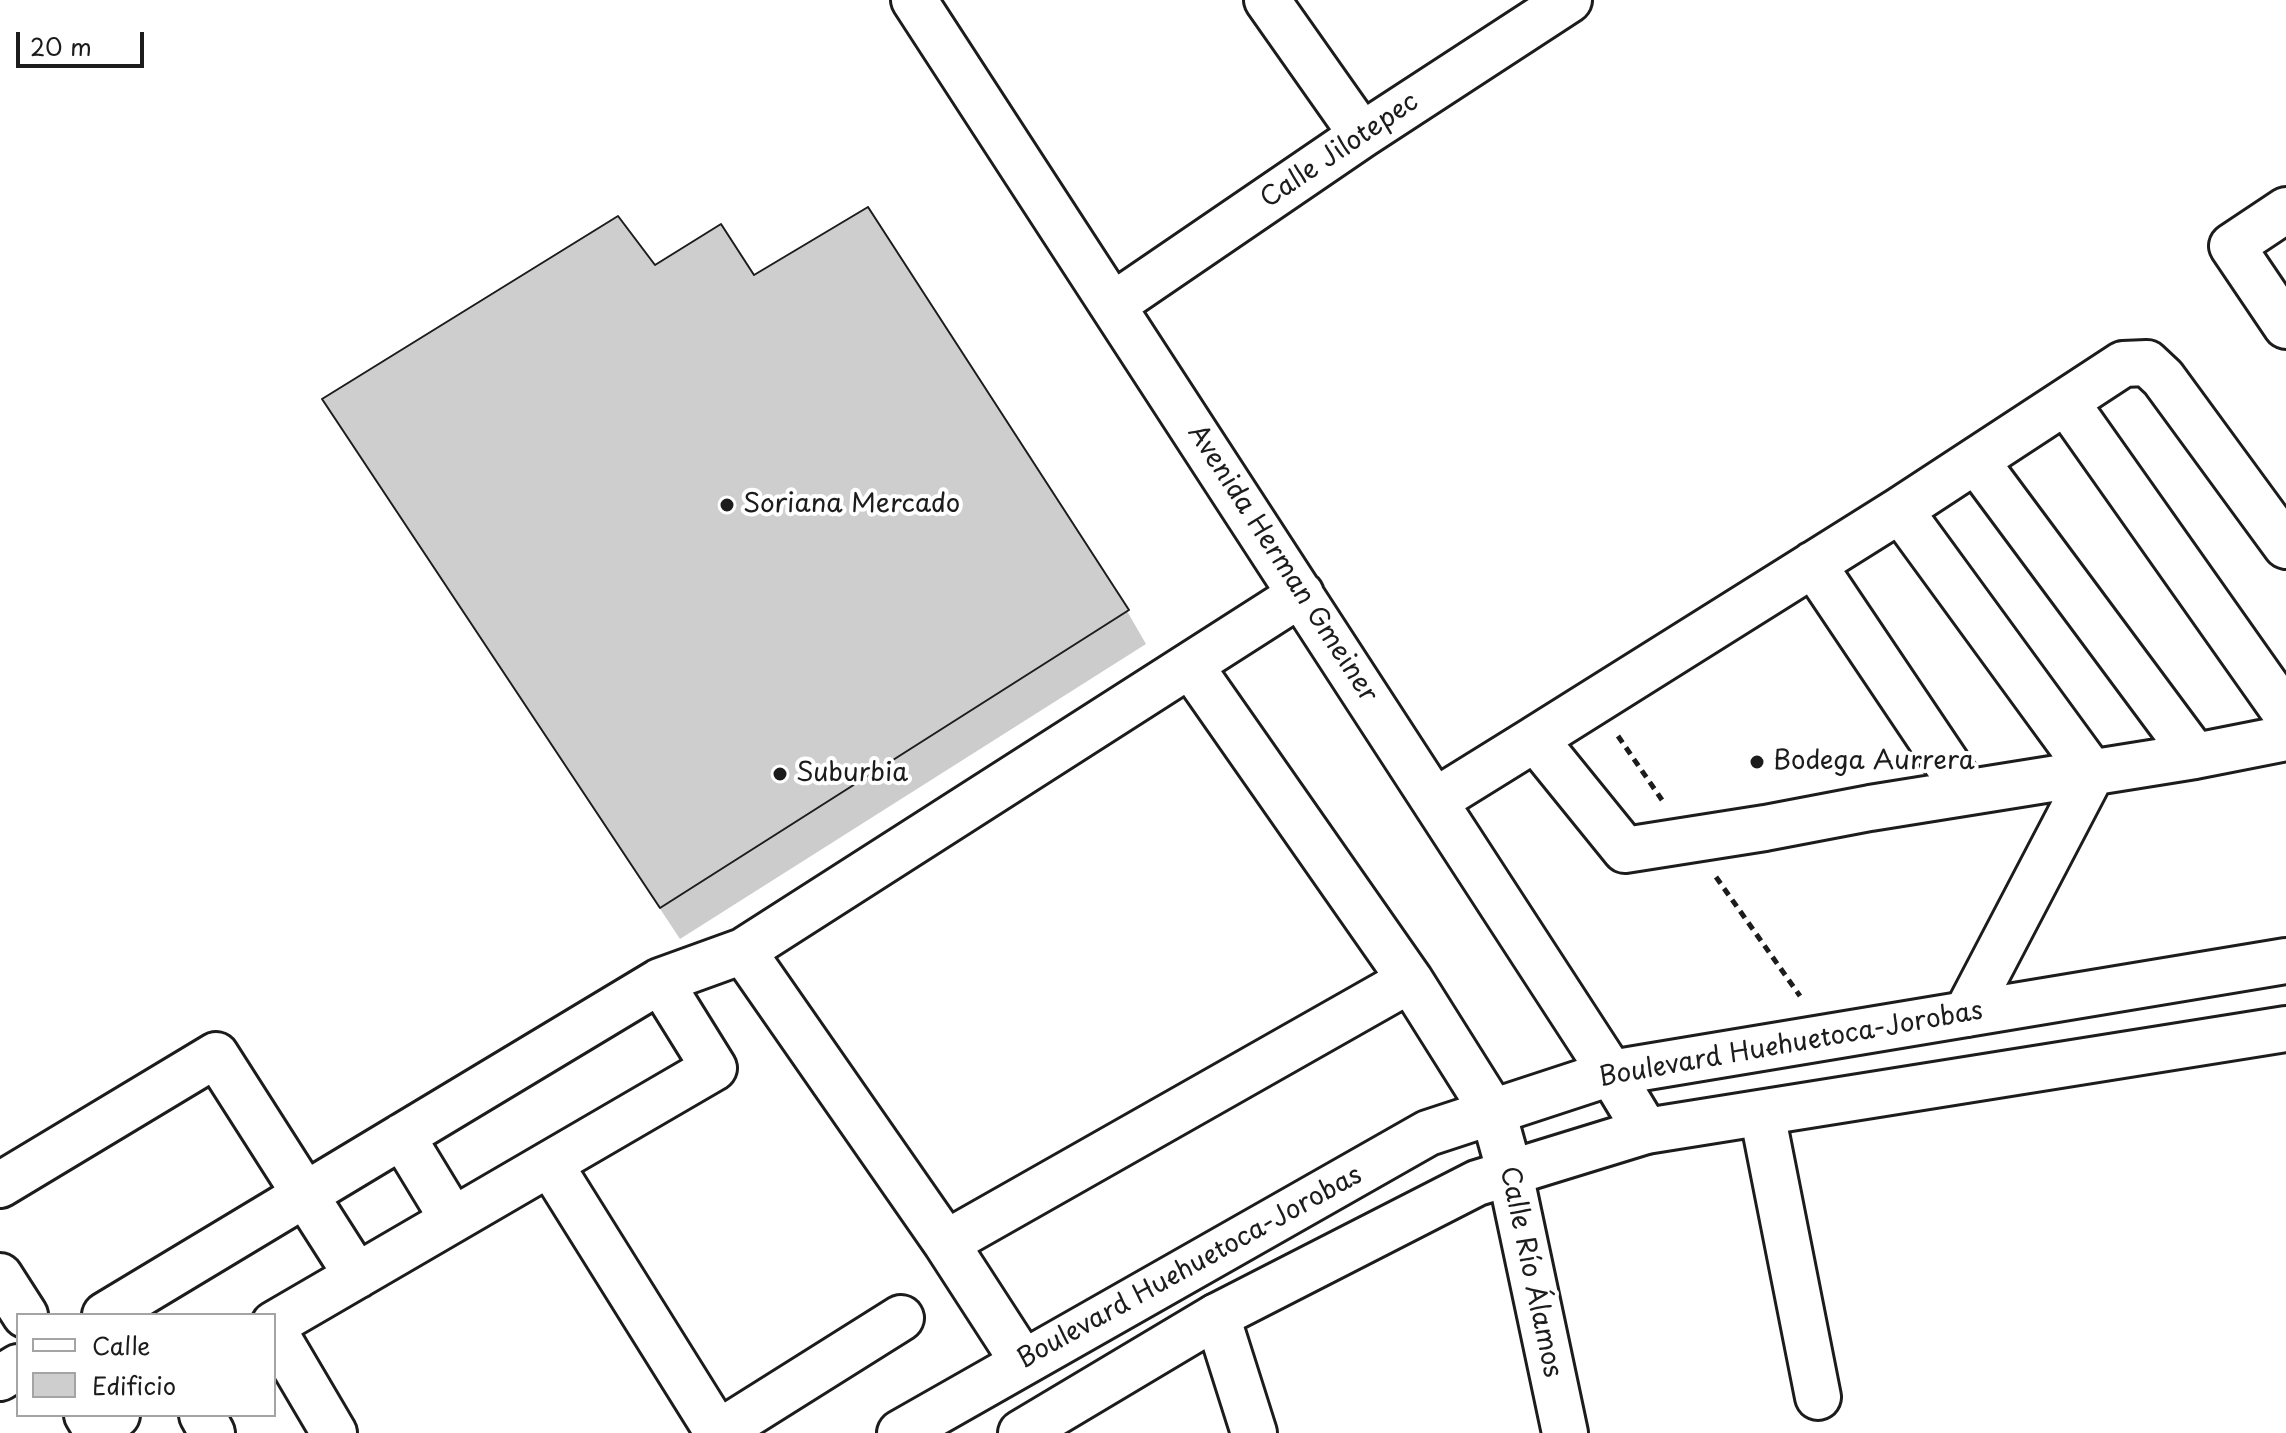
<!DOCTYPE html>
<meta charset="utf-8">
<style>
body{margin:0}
#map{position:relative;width:2286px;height:1433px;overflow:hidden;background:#fff;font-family:"Playpen Sans",sans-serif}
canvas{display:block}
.legend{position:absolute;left:16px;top:1313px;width:260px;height:104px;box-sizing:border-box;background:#fff;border:2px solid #a4a4a4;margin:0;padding:10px 14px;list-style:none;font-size:24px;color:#1c1c1c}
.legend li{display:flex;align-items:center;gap:16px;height:40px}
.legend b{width:40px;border:2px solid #a4a4a4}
.scale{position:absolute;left:16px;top:32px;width:128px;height:36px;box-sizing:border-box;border:4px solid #1c1c1c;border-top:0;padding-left:10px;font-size:24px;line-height:28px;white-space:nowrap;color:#1c1c1c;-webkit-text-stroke:6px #fff;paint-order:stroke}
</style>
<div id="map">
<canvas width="2286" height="1433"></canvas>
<ul class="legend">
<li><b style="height:10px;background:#fff"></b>Calle</li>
<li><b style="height:22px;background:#cecece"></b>Edificio</li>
</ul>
<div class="scale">20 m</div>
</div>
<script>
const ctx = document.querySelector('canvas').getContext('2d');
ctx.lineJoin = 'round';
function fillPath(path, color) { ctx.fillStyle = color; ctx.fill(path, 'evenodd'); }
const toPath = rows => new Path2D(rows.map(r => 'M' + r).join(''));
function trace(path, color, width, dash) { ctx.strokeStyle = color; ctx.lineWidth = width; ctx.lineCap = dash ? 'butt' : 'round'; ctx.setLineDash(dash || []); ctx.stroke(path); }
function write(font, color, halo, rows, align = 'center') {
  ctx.font = font + ' "Playpen Sans",sans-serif'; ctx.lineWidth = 8; ctx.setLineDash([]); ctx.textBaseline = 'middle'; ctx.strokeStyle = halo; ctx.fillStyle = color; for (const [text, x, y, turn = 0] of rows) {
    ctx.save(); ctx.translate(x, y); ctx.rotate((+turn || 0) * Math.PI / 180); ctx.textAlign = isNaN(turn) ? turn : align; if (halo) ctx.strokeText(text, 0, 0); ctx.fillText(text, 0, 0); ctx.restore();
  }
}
const shadow = toPath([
 [867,209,1127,611,1146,644,680,939,344,432,325,400,655,267,753,277]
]);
const building = toPath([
 [868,207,1129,610,660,908,322,399,618,216,655,265,721,224,754,275,868,207]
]);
const path = toPath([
 [1618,736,1662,800],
 [1716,877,1800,996]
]);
const minor = toPath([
 [914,0,1611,1073,1646,1131],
 [1267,0,1362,135],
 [2286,210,2232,246,2286,326],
 [1113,305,1362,135,1569,0],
 [2066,402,2286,714],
 [1976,461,2195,756],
 [1900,510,2092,773,1966,1014],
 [2286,546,2163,378,2147,363,2123,364,1900,510,1535,739,1625,850,1765,828,1870,808,2195,756,2286,738],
 [1813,564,1966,792],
 [1190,665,1301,594],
 [1435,801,1535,739],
 [660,981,743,951],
 [1762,1113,1818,1397],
 [402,1136,453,1220],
 [550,1164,718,1433],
 [0,1185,216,1055,357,1276],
 [946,1243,1410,980],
 [0,1276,25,1315],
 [105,1315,660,981,714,1068,274,1324],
 [1217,1316,1254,1433],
 [274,1331,334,1433],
 [1023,1362,946,1243,743,951,1190,665,1410,980,1493,1112,1510,1173,1565,1433],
 [0,1378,18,1367],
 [87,1415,95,1428,117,1415],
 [202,1415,212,1433],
 [718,1433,901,1318]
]);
const major = toPath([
 [900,1433,1428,1133,1611,1073,2286,961],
 [1021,1433,1217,1316,1477,1183,1646,1131,2286,1029]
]);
const markers = [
 [727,505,8,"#1c1c1c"],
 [1757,762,8,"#1c1c1c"],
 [780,774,8,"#1c1c1c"]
];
const streetNames = [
 ["Calle Jilotepec",1340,151,-34],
 ["Avenida Herman Gmeiner",1282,564,57],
 ["Boulevard Huehuetoca-Jorobas",1791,1045,-10],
 ["Boulevard Huehuetoca-Jorobas",1190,1268,-29],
 ["Calle Río Álamos",1530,1272,78]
];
const poiNames = [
 ["Soriana Mercado",743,505],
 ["Bodega Aurrera",1773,762],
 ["Suburbia",796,774]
];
fillPath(shadow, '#0003');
fillPath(building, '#cecece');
trace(building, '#1c1c1c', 2);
trace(minor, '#1c1c1c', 50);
trace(major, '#1c1c1c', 50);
trace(path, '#1c1c1c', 5, [8, 6]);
trace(minor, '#fff', 44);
trace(major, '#fff', 44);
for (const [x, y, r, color] of markers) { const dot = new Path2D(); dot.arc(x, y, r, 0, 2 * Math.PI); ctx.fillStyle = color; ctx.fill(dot); trace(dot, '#fff', 3); }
write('26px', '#1c1c1c', '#fff', streetNames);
write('26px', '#1c1c1c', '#fff', poiNames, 'left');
</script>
